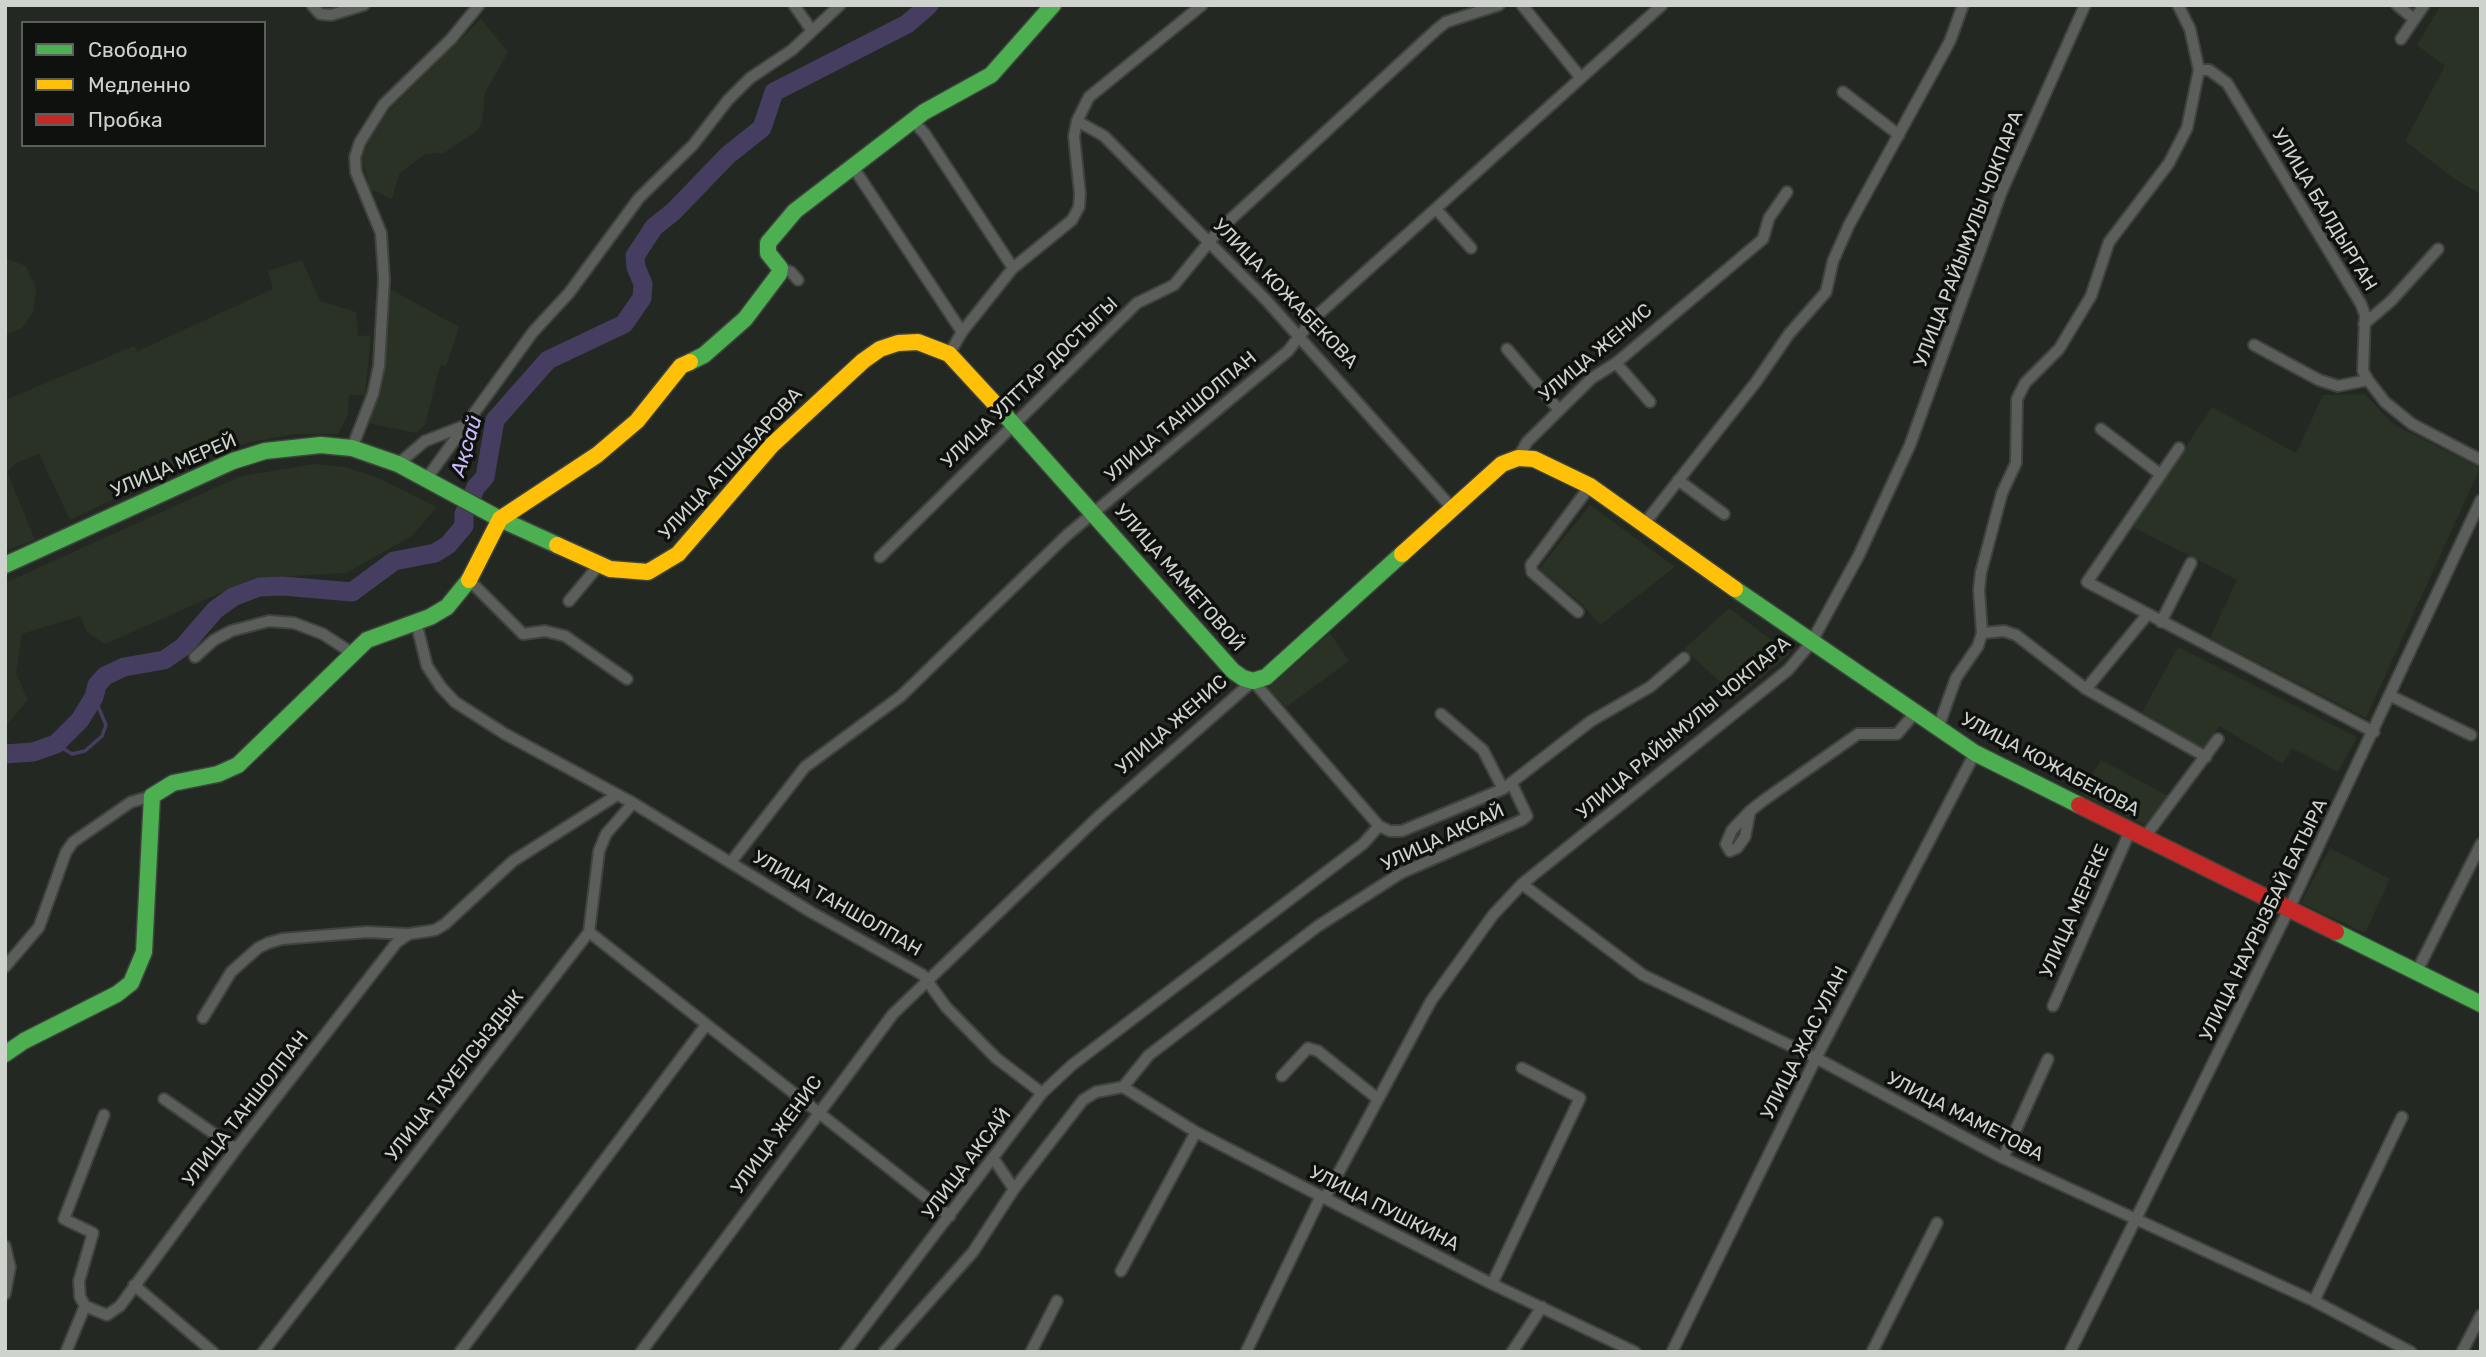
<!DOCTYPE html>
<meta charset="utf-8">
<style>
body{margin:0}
#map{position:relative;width:2486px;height:1357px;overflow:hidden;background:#242822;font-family:Rubik,sans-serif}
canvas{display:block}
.frame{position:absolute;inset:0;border:7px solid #cfd3cd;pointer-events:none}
.legend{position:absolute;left:21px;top:21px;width:245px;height:126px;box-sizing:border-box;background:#0e110d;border:2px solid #5b5f5a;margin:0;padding:9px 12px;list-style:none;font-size:21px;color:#cfd3cd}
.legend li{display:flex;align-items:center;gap:14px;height:35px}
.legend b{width:35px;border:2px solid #5b5f5a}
</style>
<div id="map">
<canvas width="2486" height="1357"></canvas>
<div class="frame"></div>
<ul class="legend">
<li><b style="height:9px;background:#4caf50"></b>Свободно</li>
<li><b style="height:9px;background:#ffc107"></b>Медленно</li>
<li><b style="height:9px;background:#c62828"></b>Пробка</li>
</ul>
</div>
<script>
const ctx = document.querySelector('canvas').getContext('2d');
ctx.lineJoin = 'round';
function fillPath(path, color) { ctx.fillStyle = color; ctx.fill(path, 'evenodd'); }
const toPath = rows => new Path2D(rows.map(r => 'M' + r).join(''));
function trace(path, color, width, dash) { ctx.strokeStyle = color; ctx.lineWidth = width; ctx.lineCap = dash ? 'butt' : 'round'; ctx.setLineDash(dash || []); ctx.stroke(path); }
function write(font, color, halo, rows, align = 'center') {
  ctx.font = font + ' Rubik,sans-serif'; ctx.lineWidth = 7; ctx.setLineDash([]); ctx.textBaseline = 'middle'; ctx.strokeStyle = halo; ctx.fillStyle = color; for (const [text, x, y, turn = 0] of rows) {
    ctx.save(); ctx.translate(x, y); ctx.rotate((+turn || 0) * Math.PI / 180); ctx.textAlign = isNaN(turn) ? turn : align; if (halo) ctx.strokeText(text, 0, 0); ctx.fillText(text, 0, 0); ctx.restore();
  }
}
const built = toPath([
 [2441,5,2481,5,2481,194,2456,180,2405,141,2445,66,2417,45],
 [481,19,508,52,485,93,482,122,477,131,444,153,425,154,399,174,392,199,370,189,362,158,368,140,390,109],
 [5,258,26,266,36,289,33,312,22,328,5,335],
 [302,260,320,301,356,312,358,336,371,335,365,395,349,395,348,415,338,434,296,434,250,442,194,461,70,520,39,454,18,462,7,472,35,540,5,551,5,400,134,346,138,351,273,289,268,271],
 [390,289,459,327,446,366,440,365,425,425,416,433,367,423,379,392],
 [2365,394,2393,424,2480,468,2366,718,2210,638,2237,580,2133,527,2212,407,2296,453,2323,395],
 [314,464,345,467,378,478,437,507,412,536,346,573,254,578,105,644,87,632,80,616,22,634,16,673,28,700,5,727,5,583,241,476],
 [1590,505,1675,567,1600,625,1581,603,1539,569],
 [1729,608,1790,654,1737,697,1684,649],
 [1330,633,1349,661,1286,707,1268,688],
 [2178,647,2357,737,2338,772,2292,748,2283,764,2219,726,2204,749,2142,712],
 [2101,760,2168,796,2144,825,2080,794],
 [2330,848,2390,879,2365,933,2301,903]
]);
const stream = toPath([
 [56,744,72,754,85,751,102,736,106,725,94,697]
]);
const river = toPath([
 [5,754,33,752,56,744,80,720,94,697,97,685,105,676,124,667,164,660,183,647,215,610,233,597,259,587,283,586,352,592,394,561,435,553,448,545,464,526,464,514,476,487,485,477,495,420,548,360,624,324,642,298,643,284,636,267,635,256,654,227,673,212,728,155,762,128,774,92,907,24,929,5]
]);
const street = toPath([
 [312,5,320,14,331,15,364,5],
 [794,5,812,31],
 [1522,5,1581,78],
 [2397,5,2414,19],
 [2401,39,2424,5],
 [2199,70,2209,70,2227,83,2361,304,2365,315,2363,371,2368,380,2385,402,2412,424,2481,460],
 [1843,92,1899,135],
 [1077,121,1104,136,1266,300,1452,508],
 [914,122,925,134,1013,268],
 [853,167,962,332],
 [1436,209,1471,248],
 [780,268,791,272,798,280],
 [2364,324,2391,301,2438,249],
 [2254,345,2319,380,2338,386,2368,380],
 [1507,349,1559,410],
 [949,354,962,332,1013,268,1072,220,1079,207,1080,194,1074,136,1077,121,1089,97,1202,5],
 [1616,363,1650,402],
 [2101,429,2160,474],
 [352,448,373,394,379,366,384,279,381,233,356,172,355,157,360,142,384,104,451,39,479,5],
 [2179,448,2087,582,2374,732],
 [1518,458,1527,442,1592,378,1616,363,1763,239,1769,218,1787,192],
 [398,464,425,441,464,426],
 [427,478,533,332,569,293,639,198,693,145,728,100,750,78,792,50,840,5],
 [1678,480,1724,514],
 [1644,524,1756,382,1789,334,1826,292,1833,261,1849,225,1950,41,1963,5],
 [880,557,1137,303,1174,285,1219,230,1436,30,1446,22,1499,5],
 [469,580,523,634,545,631,565,636,627,679],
 [569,601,599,565],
 [1578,612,1532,572,1531,565,1590,486],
 [416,622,427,666,441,687,455,702,505,734,633,803,811,912,923,975,946,1007,996,1058,1042,1093],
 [2161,622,2191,563],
 [1982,633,2004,631,2016,635,2086,689,2206,757],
 [195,657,214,640,231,631,269,621,294,623,323,634,352,653],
 [2086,689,2147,615],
 [2391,696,2471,735],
 [1441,714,1483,750,1503,789],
 [1938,728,1956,678,1978,646,1982,633,1979,590,1981,572,2002,493,2016,463,2017,399,2025,383,2059,349,2091,296,2109,242,2169,163,2187,128,2199,70,2190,29,2178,5],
 [1750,811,1745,837,1737,848,1730,851,1726,844,1732,830,1750,811,1764,800,1858,734,1897,734,1915,713],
 [2144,838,2218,739],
 [731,862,805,767,901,696,1067,535,1288,351,1312,320,1662,5],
 [1522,884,1643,975,1816,1058,2003,1158,2314,1301,2411,1352],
 [589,932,950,1216],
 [5,967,39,927,66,852,73,842,131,802,152,796],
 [2416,973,2481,844],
 [2053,1006,2130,831],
 [203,1018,231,972,258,948,268,943,282,939,367,932,409,934],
 [1282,1076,1308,1048,1318,1051,1378,1099],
 [1123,1087,1196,1132,1492,1284,1635,1352],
 [164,1099,236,1149],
 [104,1115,64,1219,93,1233,79,1281,80,1297,85,1306,107,1315,120,1306,236,1149,397,942,409,934,435,930,445,924,513,861,617,795],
 [993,1158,1014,1189],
 [2003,1158,2048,1059],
 [1325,1198,1431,1001,1493,915,1522,884,1788,670,1811,643,1859,555,1910,445,2001,193,2085,5],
 [5,1246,10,1267,5,1294],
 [1121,1271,1196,1132],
 [1492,1284,1580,1098,1522,1068],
 [134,1285,213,1352],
 [2314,1301,2402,1117],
 [66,1352,85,1306],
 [263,1352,589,932,599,851,606,834,633,803],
 [460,1352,706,1025],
 [641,1352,893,1014,1099,816,1253,681,1379,826],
 [845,1352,1042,1093,1072,1065,1363,844,1379,826,1390,831,1402,831,1503,789,1591,721,1650,687,1684,658],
 [884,1352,973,1252,1014,1189,1083,1100,1096,1092,1123,1087,1149,1055,1318,926,1401,873,1522,820,1527,816,1512,784],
 [1031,1352,1057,1301],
 [1246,1352,1321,1196],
 [1512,1352,1542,1307],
 [1672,1352,1816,1058,1975,753],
 [1872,1352,1937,1223],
 [2070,1352,2288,911,2481,500],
 [2462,1352,2481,1315]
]);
const fast = toPath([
 [690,362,704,355,745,319,779,274,780,268,768,253,768,243,795,211,924,112,991,75,1053,5],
 [997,406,1233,671,1243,678,1253,681,1266,677,1402,554],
 [5,565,233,461,265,451,321,445,352,448,398,464,500,519,557,545],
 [1735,589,1975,753,2079,805],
 [2336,932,2481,1004],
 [5,1054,24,1041,117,994,131,983,144,952,152,796,173,783,218,774,238,765,367,640,430,617,447,607,469,580]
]);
const slow = toPath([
 [557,545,610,569,648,572,678,554,772,445,863,361,880,349,898,343,918,342,949,354,997,406],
 [1402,554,1502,464,1518,458,1534,459,1590,486,1735,589],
 [469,580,500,519,597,455,637,421,681,366,690,362]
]);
const jam = toPath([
 [2079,805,2336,932]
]);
const streetNames = [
 ["УЛИЦА БАЛДЫРГАН",2324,210,59],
 ["УЛИЦА РАЙЫМУЛЫ ЧОКПАРА",1969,239,-69],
 ["УЛИЦА КОЖАБЕКОВА",1285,294,46],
 ["УЛИЦА ЖЕНИС",1596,353,-40],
 ["УЛИЦА УЛТТАР ДОСТЫГЫ",1030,383,-44],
 ["УЛИЦА ТАНШОЛПАН",1181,417,-40],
 ["УЛИЦА АТШАБАРОВА",731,464,-47],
 ["УЛИЦА МЕРЕЙ",174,466,-23],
 ["УЛИЦА МАМЕТОВОЙ",1179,578,49],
 ["УЛИЦА ЖЕНИС",1172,725,-41],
 ["УЛИЦА РАЙЫМУЛЫ ЧОКПАРА",1684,728,-40],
 ["УЛИЦА КОЖАБЕКОВА",2050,765,28],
 ["УЛИЦА АКСАЙ",1443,838,-25],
 ["УЛИЦА ТАНШОЛПАН",837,904,30],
 ["УЛИЦА МЕРЕКЕ",2075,911,-66],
 ["УЛИЦА НАУРЫЗБАЙ БАТЫРА",2264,920,-64],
 ["УЛИЦА ЖАС УЛАН",1805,1043,-63],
 ["УЛИЦА ТАУЕЛСЫЗДЫК",455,1076,-52],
 ["УЛИЦА ТАНШОЛПАН",246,1109,-52],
 ["УЛИЦА МАМЕТОВА",1965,1117,27],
 ["УЛИЦА ЖЕНИС",777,1135,-54],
 ["УЛИЦА АКСАЙ",967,1164,-53],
 ["УЛИЦА ПУШКИНА",1384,1209,27]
];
const waterNames = [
 ["Ақсай",467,446,-73]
];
fillPath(built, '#293225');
trace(stream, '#463e60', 3.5);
trace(river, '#463e60', 19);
trace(street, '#3f433e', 14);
trace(fast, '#3f433e', 19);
trace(slow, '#3f433e', 19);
trace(jam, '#3f433e', 19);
trace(street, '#5b5e5a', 10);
trace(fast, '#4caf50', 16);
trace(slow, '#ffc107', 16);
trace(jam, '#c62828', 16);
write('19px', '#cfd3cd', '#0e110d', streetNames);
write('italic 21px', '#c9b9fd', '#0e110d', waterNames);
</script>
